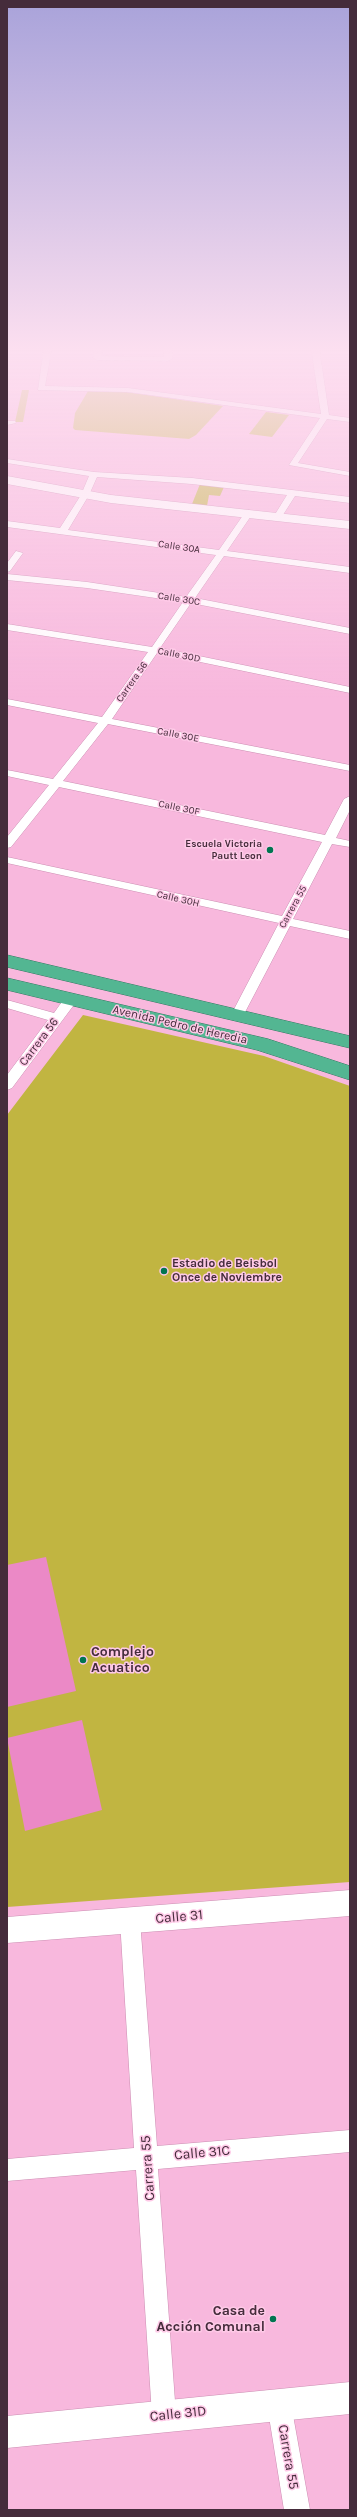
<!DOCTYPE html>
<meta charset="utf-8">
<style>
body{margin:0}
#map{position:relative;width:357px;height:2517px;overflow:hidden;background:#f8b8dd;font-family:Karla,sans-serif}
canvas{display:block}
.frame{position:absolute;inset:0;border:8px solid #452c3b;pointer-events:none}
</style>
<div id="map">
<canvas width="357" height="2517"></canvas>
<div class="frame"></div>
</div>
<script>
const ctx = document.querySelector('canvas').getContext('2d');
ctx.lineJoin = 'round';
function fillPath(path, color) { ctx.fillStyle = color; ctx.fill(path, 'evenodd'); }
const toPath = rows => new Path2D(rows.map(r => 'M' + r).join(''));
function trace(path, color, width, dash) { ctx.strokeStyle = color; ctx.lineWidth = width; ctx.lineCap = dash ? 'butt' : 'round'; ctx.setLineDash(dash || []); ctx.stroke(path); }
function write(font, color, halo, rows, align = 'center') {
  ctx.font = font + ' Karla,sans-serif'; ctx.lineWidth = 3; ctx.setLineDash([]); ctx.textBaseline = 'middle'; ctx.strokeStyle = halo; ctx.fillStyle = color; for (const [text, x, y, turn = 0] of rows) {
    ctx.save(); ctx.translate(x, y); ctx.rotate((+turn || 0) * Math.PI / 180); ctx.textAlign = isNaN(turn) ? turn : align; if (halo) ctx.strokeText(text, 0, 0); ctx.fillText(text, 0, 0); ctx.restore();
  }
}
const green = toPath([
 [22,390,29,390,23,422,15,422],
 [88,391,126,392,223,406,196,435,189,439,75,430,73,428,75,413],
 [266,412,289,415,272,437,249,434],
 [200,484,224,487,220,496,209,495,207,506,192,504],
 [83,1015,264,1056,350,1086,350,1882,7,1907,7,1115]
]);
const water = toPath([
 [46,1557,76,1691,7,1707,7,1565],
 [82,1720,102,1810,25,1831,7,1738]
]);
const minor = toPath([
 [44,347,52,347,45,386,128,388,321,414,311,347,319,347,329,415,350,418,350,422,327,419,298,463,350,472,350,476,289,465,320,418,128,392,38,390,44,347],
 [95,347,103,347,101,356,164,357,164,347,172,347,172,359,168,361,97,360,93,358,95,347],
 [7,421,15,421,16,423,7,425,7,421],
 [7,459,94,472,192,478,350,497,350,503,295,496,281,518,278,519,274,516,287,495,192,484,97,477,89,495,68,530,219,550,246,511,249,510,253,513,227,551,350,567,350,573,224,556,195,598,350,628,350,634,191,603,160,648,350,687,350,693,157,653,112,719,350,765,350,771,108,724,63,781,325,835,344,799,350,796,350,810,336,838,350,841,350,847,332,844,293,919,350,931,350,939,290,926,242,1018,237,1019,231,1015,279,923,7,863,7,857,282,916,322,842,59,787,11,847,7,848,7,837,49,785,7,776,7,770,53,779,98,723,7,705,7,699,102,717,148,652,7,630,7,624,152,647,183,602,87,588,7,580,7,574,87,582,186,597,216,555,7,527,7,521,60,528,81,495,89,476,7,463,7,459],
 [16,551,23,553,10,571,7,572,7,563,16,551],
 [71,995,77,999,76,1002,12,1088,7,1090,7,1075,48,1020,7,1008,7,1000,54,1013,66,996,71,995],
 [130,1910,137,1913,140,1920,157,2146,350,2130,350,2152,158,2169,176,2415,173,2424,164,2427,155,2424,152,2415,136,2170,7,2181,7,2159,134,2148,120,1920,123,1913,130,1910],
 [279,2392,288,2395,291,2404,310,2510,284,2510,267,2404,270,2395,279,2392]
]);
const tertiary = toPath([
 [350,1890,350,1916,7,1943,7,1917,350,1890],
 [350,2382,350,2414,7,2448,7,2416,350,2382]
]);
const secondary = toPath([
 [7,476,111,495,350,521,350,529,111,503,7,484,7,476]
]);
const trunk = toPath([
 [7,955,350,1036,350,1048,7,967,7,955],
 [7,978,268,1039,350,1066,350,1080,257,1050,7,990,7,978]
]);
const markers = [
 [270,850,4,"#007551"],
 [164,1271,4,"#007551"],
 [83,1660,4,"#007551"],
 [273,2319,4,"#007551"]
];
const farStreetnames = [
 ["Calle 30A",179,547,8],
 ["Calle 30C",179,599,9],
 ["Calle 30D",179,655,11],
 ["Carrera 56",132,682,-55],
 ["Calle 30E",178,735,11],
 ["Calle 30F",179,808,12],
 ["Calle 30H",178,899,13],
 ["Carrera 55",293,907,-61]
];
const farPoinames = [
 ["Escuela Victoria",262,844],
 ["Pautt Leon",262,856]
];
const streetNames = [
 ["Avenida Pedro de Heredia",180,1025,13],
 ["Carrera 56",39,1042,-53]
];
const poiNames = [
 ["Estadio de Beisbol",172,1264],
 ["Once de Noviembre",172,1278]
];
const nearPoinames = [
 ["Complejo",91,1652],
 ["Acuatico",91,1668],
 ["Casa de",265,2311,"right"],
 ["Acción Comunal",265,2327,"right"]
];
const nearStreetnames = [
 ["Calle 31",179,1917,-5],
 ["Calle 31C",202,2153,-5],
 ["Carrera 55",148,2168,-94],
 ["Calle 31D",178,2414,-6],
 ["Carrera 55",288,2457,80]
];
fillPath(green, '#c1b541');
fillPath(water, '#eb89c6');
trace(minor, '#cb8eb2', 1);
trace(tertiary, '#cb8eb2', 1);
trace(secondary, '#cb8eb2', 1);
trace(trunk, '#327961', 1);
fillPath(minor, '#fff');
fillPath(tertiary, '#fff');
fillPath(secondary, '#fff');
fillPath(trunk, '#53b692');
const sky = ctx.createLinearGradient(0, 0, 0, 700);
sky.addColorStop(0, '#a9a3da');
sky.addColorStop(0.5, '#fcdff0');
sky.addColorStop(1, '#fcdff000');
ctx.fillStyle = sky;
ctx.fillRect(0, 0, 357, 700);
for (const [x, y, r, color] of markers) { const dot = new Path2D(); dot.arc(x, y, r, 0, 2 * Math.PI); ctx.fillStyle = color; ctx.fill(dot); trace(dot, '#fec9e7', 1.5); }
write('10px', '#452c3b', '#fec9e7', farStreetnames);
write('bold 10px', '#452c3b', '#fec9e7', farPoinames, 'right');
write('12px', '#452c3b', '#fec9e7', streetNames);
write('bold 12px', '#452c3b', '#fec9e7', poiNames, 'left');
write('bold 14px', '#452c3b', '#fec9e7', nearPoinames, 'left');
write('14px', '#452c3b', '#fec9e7', nearStreetnames);
</script>
